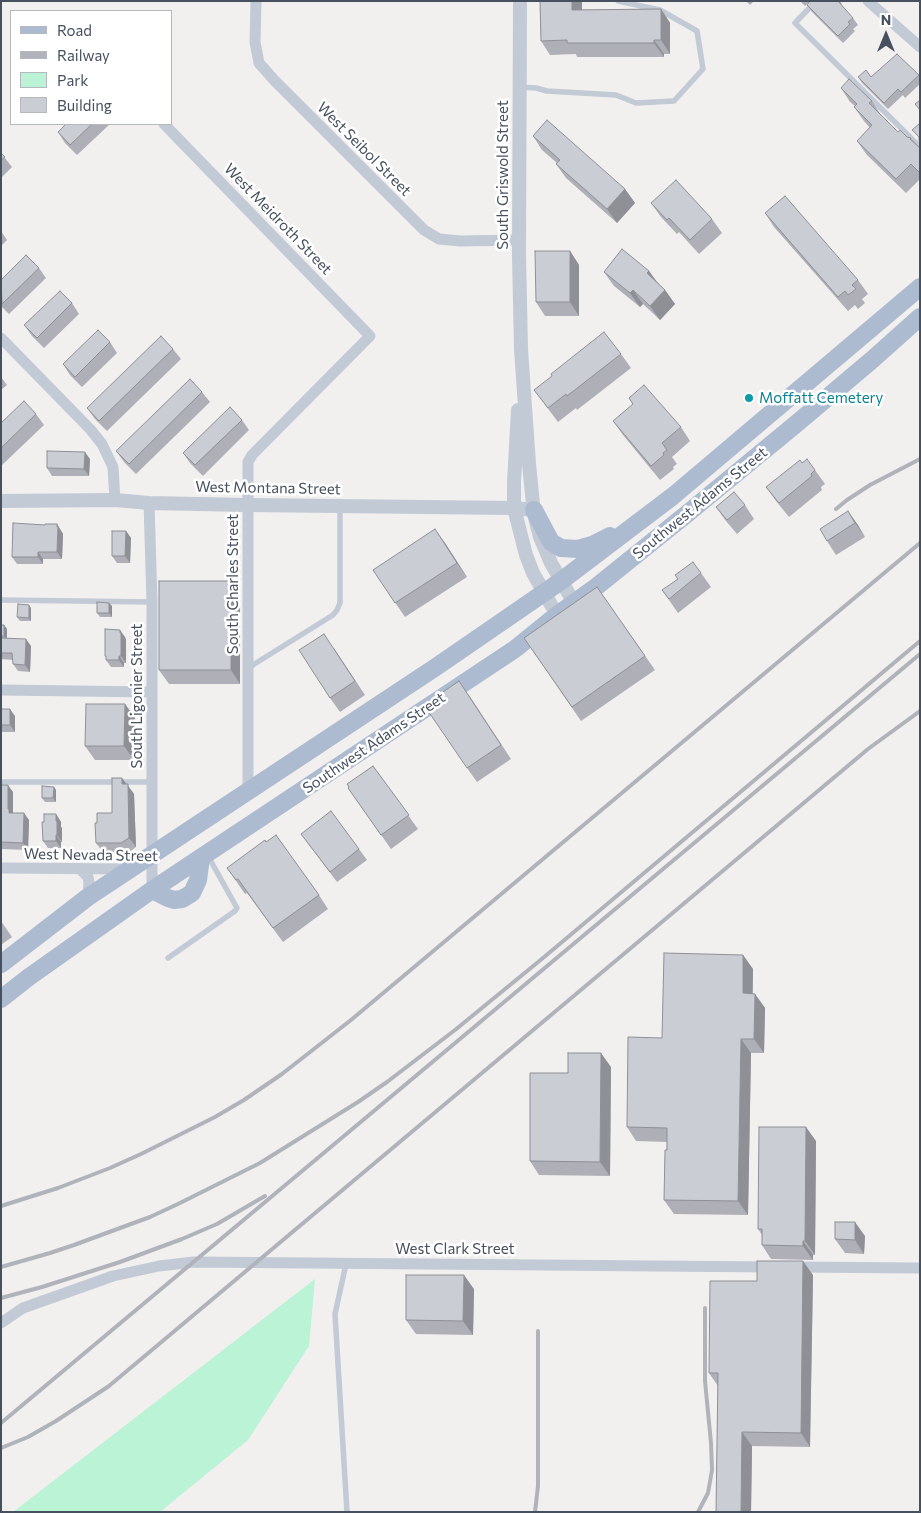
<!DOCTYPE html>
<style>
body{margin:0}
#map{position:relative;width:921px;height:1513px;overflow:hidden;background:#f2efef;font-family:Commissioner,sans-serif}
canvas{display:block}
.frame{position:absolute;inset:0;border:2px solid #46505e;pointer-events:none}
.legend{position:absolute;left:10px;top:10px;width:162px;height:115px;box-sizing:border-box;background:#fff;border:1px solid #b5b9bf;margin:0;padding:6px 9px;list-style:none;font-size:15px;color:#46505e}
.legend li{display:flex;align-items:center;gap:10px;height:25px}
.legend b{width:25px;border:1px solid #b5b9bf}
.north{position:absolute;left:861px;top:10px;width:50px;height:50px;-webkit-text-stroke:4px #fff;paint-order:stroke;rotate:0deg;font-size:14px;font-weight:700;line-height:20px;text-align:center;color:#46505e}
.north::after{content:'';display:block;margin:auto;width:18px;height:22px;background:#46505e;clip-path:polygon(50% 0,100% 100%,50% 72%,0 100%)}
</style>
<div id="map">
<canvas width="921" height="1513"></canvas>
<div class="frame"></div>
<ul class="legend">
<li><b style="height:6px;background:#adbbd0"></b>Road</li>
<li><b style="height:6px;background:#b1b3ba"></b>Railway</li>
<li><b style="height:14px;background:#baf3d5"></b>Park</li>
<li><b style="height:14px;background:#cbcdd5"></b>Building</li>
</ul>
<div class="north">N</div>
</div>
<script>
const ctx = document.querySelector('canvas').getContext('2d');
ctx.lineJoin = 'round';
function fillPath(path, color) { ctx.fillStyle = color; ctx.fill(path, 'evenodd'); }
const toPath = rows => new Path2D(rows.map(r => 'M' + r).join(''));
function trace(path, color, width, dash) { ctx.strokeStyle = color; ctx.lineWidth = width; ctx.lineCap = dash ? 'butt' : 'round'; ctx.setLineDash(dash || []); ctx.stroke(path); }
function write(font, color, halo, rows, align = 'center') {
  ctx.font = font + ' Commissioner,sans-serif'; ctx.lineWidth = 5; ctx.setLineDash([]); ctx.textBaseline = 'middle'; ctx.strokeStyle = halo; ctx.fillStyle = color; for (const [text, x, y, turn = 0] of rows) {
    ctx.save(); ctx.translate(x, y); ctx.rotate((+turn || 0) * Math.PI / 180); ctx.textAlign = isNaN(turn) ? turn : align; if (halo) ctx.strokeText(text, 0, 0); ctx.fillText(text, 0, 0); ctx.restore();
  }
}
const green = toPath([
 [315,1279,309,1346,248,1440,160,1512,13,1512]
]);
const service = toPath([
 [816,1,795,23,920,147],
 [520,87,536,88,547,91,616,95,636,103,674,101,703,69,697,31,660,10,618,1],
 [1,600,152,602],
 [248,668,333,615,337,610,340,603,340,507],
 [1,782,152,782],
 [168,958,235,911,237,908,208,856],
 [346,1264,335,1314,347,1512]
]);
const minor = toPath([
 [256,1,255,42,259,63,275,81,424,230,439,239,460,241,519,240],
 [868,1,920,47],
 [164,124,370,336,252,455,248,462,248,792],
 [1,338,90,429,102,444,113,467,115,500],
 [149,503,152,602,152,890],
 [1,690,152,692],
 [1,868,129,869],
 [79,868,88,877,89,883,88,897],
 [794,1267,920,1268],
 [1,1323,23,1308,113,1276,159,1266,194,1262,771,1267]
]);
const tertiary = toPath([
 [520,1,519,255,521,349,529,464,534,514,540,537,551,563,574,603],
 [518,410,514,482,514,508,526,555,533,573,557,615],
 [1,501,115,500,149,503,247,505,514,508,534,510]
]);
const primary = toPath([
 [534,510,551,542,561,548,578,549,592,545,610,536],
 [152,890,168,898,174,900,182,899,192,893,198,880,201,858],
 [1,964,88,897,436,667,561,581,673,496,920,287],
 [1,999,29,977,152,890,515,649,557,615,596,587,688,513,796,424,873,359,920,317]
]);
const rail = toPath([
 [836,509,847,500,870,485,920,459],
 [1,1206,58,1188,110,1168,141,1154,215,1117,244,1100,282,1074,351,1020,920,543],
 [1,1267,50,1253,74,1245,150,1217,178,1204,260,1163,358,1102,387,1082,455,1030,543,958,920,641],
 [1,1298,42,1287,120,1262,182,1239,217,1224,265,1196],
 [1,1423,920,654],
 [1,1448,28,1437,56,1421,109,1386,868,749,920,711],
 [535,1512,538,1486,538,1331],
 [698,1512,708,1493,712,1470,711,1443,705,1381,705,1308]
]);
const wall = toPath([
 [540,1,581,1,582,3,582,10,661,9,670,23,670,54,664,54,664,57,577,57,576,54,550,55,541,41],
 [746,1,754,1,750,5],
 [800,1,810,1,805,6],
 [810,1,840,1,842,4,841,5,853,18,858,25,853,29,855,31,843,43,812,12,807,5],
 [919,75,920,77,920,84,905,98,903,95,888,109,862,83,858,77],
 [841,88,872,101,881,115,898,132,907,137,911,138,920,148,920,179,906,193,867,155,857,141,870,128,864,121,854,107,855,106,850,102],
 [66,124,110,124,77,155,65,143,58,132],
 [533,136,625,189,635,203,617,223,566,178,556,164,557,163,542,150],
 [1,153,12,167,1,178],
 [651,203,712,219,722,233,699,254,679,232,677,234,661,217],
 [765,213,858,280,868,294,862,299,865,303,858,309,855,305,848,311,774,227],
 [1,231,7,240,1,246],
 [570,251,579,265,579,316,545,316,536,302],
 [39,268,46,278,9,314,1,306,1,280],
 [649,271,657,282,665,290,675,304,660,320,643,304,640,307,614,286,604,272],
 [72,303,79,314,44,348,32,336,24,325],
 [110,342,117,353,82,387,70,375,63,364],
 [173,349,181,359,107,431,95,419,87,408],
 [621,354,631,368,577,410,576,408,558,422,534,390],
 [1,377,7,385,1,390],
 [202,392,210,402,136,474,124,462,116,451],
 [629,398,681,427,690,441,672,457,677,464,673,467,674,469,660,480,623,435,613,421,633,405],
 [36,414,44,425,1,466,1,423],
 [242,420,249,430,203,476,190,463,183,453],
 [90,459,89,476,52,476,47,468],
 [802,463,815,470,825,484,821,487,822,490,789,517,776,501,766,487],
 [745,505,754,519,737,534,726,521,716,507],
 [848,511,865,537,836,555,827,541],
 [57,524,63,534,62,559,43,559,43,564,17,564,12,557,45,525],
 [126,531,131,538,130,563,117,563,112,556],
 [445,543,467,577,405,617,373,570],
 [701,573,711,587,678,613,662,590],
 [231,581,240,595,240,684,169,684,159,670],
 [597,587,655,670,581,721,524,638],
 [109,603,112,606,112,617,100,617,97,613],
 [31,608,31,621,20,621,17,617],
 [1,625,4,625,7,629,7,638,31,646,30,672,18,671,13,664,13,660,1,659],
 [125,637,126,640,126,663,124,663,124,667,111,667,106,660,106,657,105,656],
 [334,648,365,695,340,712,330,698],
 [469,695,511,759,477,782,467,768],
 [125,704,135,718,134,760,95,760,85,746],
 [1,709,15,716,15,732,1,732],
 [373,766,418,829,391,849,348,788],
 [127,784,134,794,136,847,128,853,103,852,96,843,97,823,112,813],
 [1,785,13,792,13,813,29,820,28,850,1,849],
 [54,787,56,790,56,802,45,802,42,798],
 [56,814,61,822,61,827,62,828,62,842,61,842,61,848,48,848,43,841,44,822],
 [301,834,359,849,367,860,337,882],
 [227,868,319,895,328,909,283,942,247,893,245,894],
 [1,921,12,937,1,945],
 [743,955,753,969,753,994,755,994,765,1008,764,1053,751,1053,748,1215,674,1214,664,1200,667,1142,636,1141,627,1127,662,1038],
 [611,1067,610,1176,539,1175,530,1161,568,1073],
 [816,1141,815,1255,813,1255,813,1260,771,1259,762,1245,762,1235,758,1229],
 [865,1236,864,1254,845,1253,835,1239],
 [813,1275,810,1447,752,1446,751,1512,716,1512,718,1386,709,1373,757,1281],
 [474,1289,473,1335,416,1334,406,1320]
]);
const shadedWall = toPath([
 [572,1,581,1,582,3,582,24,572,10],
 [661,9,670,23,670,54,661,40],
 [654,40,664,54,664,57,654,43],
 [625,189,635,203,617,223,607,209],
 [570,251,579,265,579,316,570,302],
 [649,271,659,285,647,273],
 [633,290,643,304,640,307,630,293],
 [665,290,675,304,660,320,650,306],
 [85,452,90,459,89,476,84,469],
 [848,511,858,525,865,537,855,523],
 [57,524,63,534,62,559,57,552],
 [435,529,445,543,467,577,457,563],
 [126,531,131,538,130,563,125,556],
 [38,552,43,559,43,564,38,557],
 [231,581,240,595,240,684,231,670],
 [109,603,112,606,112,617,109,613],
 [29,605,31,608,31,621,29,618],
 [4,625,7,629,7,640,4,636],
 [120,630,125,637,126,640,126,663,121,656],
 [26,639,31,646,30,672,25,665],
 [119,656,124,663,124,667,119,660],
 [125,704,135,718,134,760,124,746],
 [10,709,15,716,15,732,10,725],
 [122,778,134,794,136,847,129,838,122,784],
 [8,785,13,792,13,814,9,813,8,809],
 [54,787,56,790,56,802,53,798],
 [24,813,29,820,28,850,23,843],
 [56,814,61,822,61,827,62,828,62,842,57,835],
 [56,835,61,842,61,848,56,841],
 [743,955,753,969,752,1007,743,993],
 [755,994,765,1008,764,1053,754,1039],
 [741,1039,751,1053,748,1215,738,1201],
 [601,1053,611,1067,610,1176,600,1162],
 [806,1127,816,1141,815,1255,805,1241],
 [855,1222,865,1236,864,1254,855,1240],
 [803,1241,813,1255,813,1260,803,1246],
 [803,1261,813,1275,810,1447,801,1433],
 [464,1275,474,1289,473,1335,463,1321],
 [742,1432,752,1446,751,1512,741,1512]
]);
const building = toPath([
 [540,1,572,1,572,10,661,9,661,40,654,40,654,43,567,43,567,40,541,41,540,1],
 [810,1,838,1,853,18,848,22,850,24,838,36,807,5,810,1],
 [897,54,919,75,901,92,898,89,884,103,858,77,866,70,871,77,897,54],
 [849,79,872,101,869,103,898,132,900,130,907,137,911,138,910,139,920,148,920,173,911,164,896,179,857,141,872,125,854,107,857,104,841,88,849,79],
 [920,100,920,110,915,104,920,100],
 [547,120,625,189,607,209,556,164,560,160,533,136,547,120],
 [920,123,920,141,919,141,919,137,912,130,920,123],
 [66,124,92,124,70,145,58,132,66,124],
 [1,153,5,157,1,160,1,153],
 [676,180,712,219,690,240,669,218,667,220,651,203,676,180],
 [785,196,858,280,852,285,856,289,848,295,845,291,838,297,765,213,785,196],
 [622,249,649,271,647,273,665,290,650,306,633,290,630,293,604,272,622,249],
 [535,251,570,251,570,302,536,302,535,251],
 [26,255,39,268,2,304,1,280,26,255],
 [60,291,72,303,37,338,24,325,60,291],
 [98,330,110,342,75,377,63,364,98,330],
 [604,332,621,354,567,396,566,394,548,408,534,390,552,376,551,374,604,332],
 [161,336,173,349,99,421,87,408,161,336],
 [190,379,202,392,129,464,116,451,190,379],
 [644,385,681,427,662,443,667,450,663,453,664,455,651,466,613,421,633,404,629,398,644,385],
 [24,401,36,414,1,448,1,423,24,401],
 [230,407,242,420,195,465,183,453,230,407],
 [47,451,85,452,84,469,47,468,47,451],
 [807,459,815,470,811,474,812,476,779,503,766,487,800,460,802,463,807,459],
 [734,492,745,505,727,520,716,507,734,492],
 [848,511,855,523,827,541,820,529,848,511],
 [13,523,45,525,45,524,57,524,57,527,58,527,57,552,38,552,38,557,12,557,13,523],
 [435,529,457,563,395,603,373,570,435,529],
 [112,531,126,531,125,556,112,556,112,531],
 [693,562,701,573,669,599,662,590,678,579,675,575,693,562],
 [159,581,231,581,231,670,159,670,159,581],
 [597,587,645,656,572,707,524,638,597,587],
 [97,602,109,603,109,613,97,613,97,602],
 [18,604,29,605,29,618,17,617,18,604],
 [1,625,4,625,4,636,1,636,1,625],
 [105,629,120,630,120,633,121,633,121,656,119,656,119,660,106,660,106,656,105,656,105,629],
 [324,634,355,681,330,698,299,650,324,634],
 [1,638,26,639,25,665,13,664,12,653,1,653,1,638],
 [459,681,501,745,467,768,424,705,459,681],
 [86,704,125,704,124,746,85,746,86,704],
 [1,709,10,709,10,725,1,725,1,709],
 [373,766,409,815,381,835,348,788,349,787,347,784,373,766],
 [112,778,122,778,122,784,128,784,129,838,121,843,96,843,95,823,97,823,97,813,112,813,112,778],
 [1,785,8,785,8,809,9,809,9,813,24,813,23,843,1,842,1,785],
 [42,786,54,787,53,798,42,798,42,786],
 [331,811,359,849,330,872,301,834,331,811],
 [44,814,56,814,56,821,57,821,57,835,56,835,56,841,43,841,42,822,44,822,44,814],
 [276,835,319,895,273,928,238,879,236,880,227,868,265,840,266,842,276,835],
 [664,953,743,955,743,993,755,994,754,1039,741,1039,738,1201,664,1200,665,1150,667,1150,667,1128,627,1127,628,1037,662,1038,664,953],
 [568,1053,601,1053,600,1162,530,1161,530,1073,568,1073,568,1053],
 [759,1127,806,1127,805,1241,803,1241,803,1246,762,1245,762,1229,758,1229,759,1127],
 [835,1222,855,1222,855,1240,835,1239,835,1222],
 [757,1261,803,1261,801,1433,742,1432,741,1512,716,1512,718,1373,709,1373,710,1281,757,1281,757,1261],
 [406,1275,464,1275,463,1321,406,1320,406,1275]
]);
const markers = [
 [749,398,5,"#0f9aa8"]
];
const streetNames = [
 ["West Seibol Street",364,149,45],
 ["South Griswold Street",503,175,-90],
 ["West Meidroth Street",278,219,46],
 ["West Montana Street",268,488,1],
 ["Southwest Adams Street",700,503,-39],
 ["South Charles Street",233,584,-90],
 ["South Ligonier Street",137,696,-90],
 ["Southwest Adams Street",374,743,-34],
 ["West Nevada Street",91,855,1],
 ["West Clark Street",455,1249]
];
const cultureNames = [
 ["Moffatt Cemetery",759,398]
];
fillPath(green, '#baf3d5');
trace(service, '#c2cad5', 5.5);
trace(minor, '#c2cad5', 11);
trace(tertiary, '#c2cad5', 14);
trace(primary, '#adbbd0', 18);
trace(rail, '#b1b3ba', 4);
fillPath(wall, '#afb0b7');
fillPath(shadedWall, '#8e9095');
fillPath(building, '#cbcdd5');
trace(building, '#8e9095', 1);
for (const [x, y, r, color] of markers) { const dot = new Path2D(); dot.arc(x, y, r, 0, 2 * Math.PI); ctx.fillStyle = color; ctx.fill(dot); trace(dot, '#fff', 2); }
write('15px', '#46505e', '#fff', streetNames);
write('15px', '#0d838f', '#fff', cultureNames, 'left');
</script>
